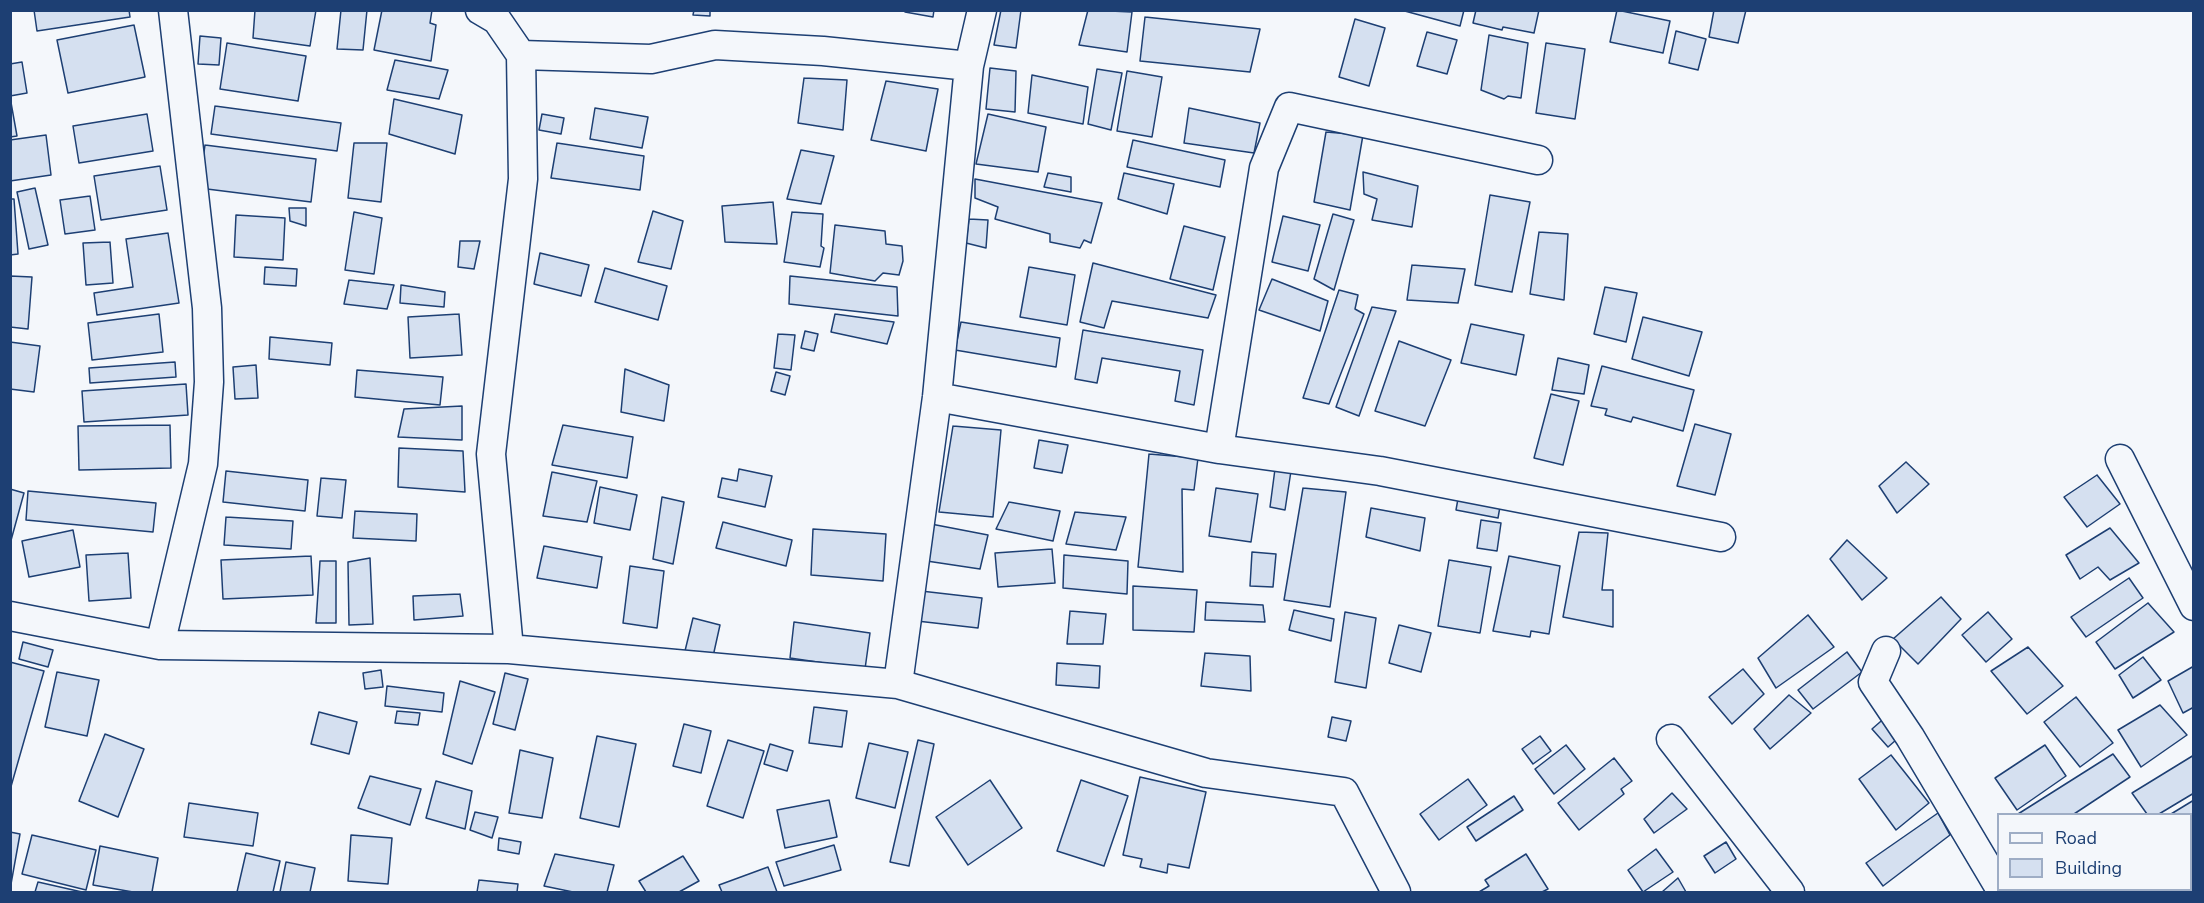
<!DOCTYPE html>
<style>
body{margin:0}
#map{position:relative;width:2204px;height:903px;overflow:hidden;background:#f4f7fb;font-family:"Nunito Sans",sans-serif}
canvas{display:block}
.frame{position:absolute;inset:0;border:12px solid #1d3f73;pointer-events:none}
.legend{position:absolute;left:1997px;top:813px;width:195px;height:78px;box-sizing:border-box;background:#f4f7fb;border:2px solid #9eadc5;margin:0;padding:8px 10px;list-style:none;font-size:18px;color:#1d3f73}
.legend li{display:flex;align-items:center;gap:12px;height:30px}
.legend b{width:30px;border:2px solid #9eadc5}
</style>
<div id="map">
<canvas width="2204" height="903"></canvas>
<div class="frame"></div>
<ul class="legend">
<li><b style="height:8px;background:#f4f7fb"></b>Road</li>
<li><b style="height:16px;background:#d5e0f0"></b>Building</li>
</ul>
</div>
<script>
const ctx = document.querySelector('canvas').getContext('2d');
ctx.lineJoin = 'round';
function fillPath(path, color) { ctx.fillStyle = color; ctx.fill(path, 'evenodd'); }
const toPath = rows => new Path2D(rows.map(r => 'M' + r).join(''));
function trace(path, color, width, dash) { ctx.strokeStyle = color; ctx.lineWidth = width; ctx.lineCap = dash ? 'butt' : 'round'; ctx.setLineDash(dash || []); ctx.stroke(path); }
const building = toPath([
 [34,10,129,10,130,17,37,31,34,10],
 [255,10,316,10,310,46,253,38,255,10],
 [341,10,367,10,363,50,337,49,341,10],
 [382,10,432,10,430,23,436,25,431,61,374,50,382,10],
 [694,10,710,10,710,16,693,15,694,10],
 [905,10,934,10,933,17,905,12,905,10],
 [1001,10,1021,10,1016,48,994,45,1001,10],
 [1088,10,1132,12,1127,52,1079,45,1088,10],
 [1401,10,1464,10,1460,26,1401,10],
 [1476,10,1539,10,1534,33,1503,27,1502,30,1473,23,1476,10],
 [1617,10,1670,21,1663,53,1610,42,1617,10],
 [1714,10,1746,10,1738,43,1709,37,1714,10],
 [1145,17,1260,29,1250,72,1140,61,1145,17],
 [1355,19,1385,28,1369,86,1339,77,1355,19],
 [134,25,145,77,68,93,57,40,134,25],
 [1676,31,1706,39,1698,70,1669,63,1676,31],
 [1427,32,1457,40,1447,74,1417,66,1427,32],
 [1489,35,1528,43,1521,98,1508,96,1504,99,1481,90,1489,35],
 [200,36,221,38,219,65,198,64,200,36],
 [227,43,306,56,298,101,220,89,227,43],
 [1546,43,1585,49,1575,119,1536,113,1546,43],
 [395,60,448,70,439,99,387,90,395,60],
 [22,62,27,93,10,96,10,64,22,62],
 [990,68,1016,71,1015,112,986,109,990,68],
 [1097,69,1122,73,1111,130,1088,124,1097,69],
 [1127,71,1162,77,1152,137,1117,131,1127,71],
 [1032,75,1088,87,1083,124,1028,113,1032,75],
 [804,78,847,80,843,130,798,123,804,78],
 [886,81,938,89,926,151,871,140,886,81],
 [10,97,17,136,10,137,10,97],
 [394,99,462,115,455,154,389,134,394,99],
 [215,106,341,123,337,151,211,134,215,106],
 [595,108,648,117,642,148,590,139,595,108],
 [1189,108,1260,123,1254,153,1184,143,1189,108],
 [147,114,153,151,79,163,73,126,147,114],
 [542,114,564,118,561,134,539,130,542,114],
 [988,114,1046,127,1038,172,976,164,988,114],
 [1326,132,1363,135,1350,210,1314,202,1326,132],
 [46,135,51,175,10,181,10,140,46,135],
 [1133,140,1225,160,1220,187,1127,167,1133,140],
 [354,143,387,143,381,202,348,198,354,143],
 [557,143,644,156,640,190,551,178,557,143],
 [205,145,316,159,311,202,199,188,205,145],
 [801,150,834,156,821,204,787,199,801,150],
 [160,166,167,210,101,220,94,176,160,166],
 [1363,172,1418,186,1412,227,1372,220,1377,199,1364,194,1363,172],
 [1048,173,1071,177,1071,192,1044,187,1048,173],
 [1124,173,1174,184,1167,214,1118,199,1124,173],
 [975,179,1102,203,1091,243,1084,240,1080,248,1050,242,1050,234,995,219,998,207,975,198,975,179],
 [35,188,48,245,29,249,17,192,35,188],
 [1490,195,1530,202,1512,292,1475,285,1490,195],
 [90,196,95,230,65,234,60,200,90,196],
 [10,199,14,199,18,254,10,255,10,199],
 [773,202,777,244,725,242,722,206,773,202],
 [289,208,306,208,306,226,290,221,289,208],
 [653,211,683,221,671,269,638,262,653,211],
 [354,212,382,218,374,274,345,270,354,212],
 [792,212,823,214,821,246,824,248,820,267,784,262,792,212],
 [1333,214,1354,220,1334,290,1314,279,1333,214],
 [236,215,285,218,283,260,234,257,236,215],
 [1283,216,1320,225,1308,271,1272,262,1283,216],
 [969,219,988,220,986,248,966,243,969,219],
 [835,225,885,231,886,244,902,246,903,261,899,275,883,273,875,281,830,273,835,225],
 [1184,226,1225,237,1213,290,1170,279,1184,226],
 [1539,232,1568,234,1564,300,1530,294,1539,232],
 [168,233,179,303,97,315,94,293,133,287,126,239,168,233],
 [460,241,480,241,474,269,458,267,460,241],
 [110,242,113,283,86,285,83,243,110,242],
 [540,253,589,265,581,296,534,284,540,253],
 [1093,263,1216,295,1208,318,1112,301,1104,328,1080,322,1093,263],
 [1412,265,1465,269,1458,303,1407,300,1412,265],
 [265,267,297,269,296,286,264,284,265,267],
 [1029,267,1075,275,1067,325,1020,317,1029,267],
 [605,268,667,286,658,320,595,302,605,268],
 [10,276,32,277,28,329,10,327,10,276],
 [790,276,897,287,898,316,789,304,790,276],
 [1272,279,1328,301,1320,331,1259,310,1272,279],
 [349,280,394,285,387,309,344,304,349,280],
 [401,285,445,292,444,307,400,303,401,285],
 [1605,287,1637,293,1626,342,1594,334,1605,287],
 [1339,290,1358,295,1355,309,1364,314,1329,404,1303,398,1339,290],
 [1372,307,1396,311,1359,416,1336,407,1372,307],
 [159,314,163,352,92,360,88,323,159,314],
 [459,314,462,355,410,358,408,317,459,314],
 [835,314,894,322,887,344,831,332,835,314],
 [1643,317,1702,332,1689,376,1632,359,1643,317],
 [961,322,1060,338,1056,367,955,350,961,322],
 [1471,324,1524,335,1516,375,1461,363,1471,324],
 [1083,330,1203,350,1194,405,1175,401,1180,371,1102,358,1097,383,1075,379,1083,330],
 [805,331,818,334,814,351,801,348,805,331],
 [778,334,795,335,791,370,774,368,778,334],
 [270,337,332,343,330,365,269,359,270,337],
 [1399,341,1451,360,1425,426,1375,411,1399,341],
 [10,342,40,346,34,392,10,389,10,342],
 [1558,358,1589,365,1584,394,1552,390,1558,358],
 [175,362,176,377,90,383,89,368,175,362],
 [256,365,258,398,235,399,233,367,256,365],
 [1602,366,1694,390,1683,431,1633,417,1631,422,1605,415,1607,409,1591,406,1602,366],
 [625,369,669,385,664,421,621,412,625,369],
 [357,370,443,377,440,405,355,397,357,370],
 [776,372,790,376,785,395,771,391,776,372],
 [186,384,188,415,84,422,82,391,186,384],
 [1551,394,1579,401,1563,465,1534,458,1551,394],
 [462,406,462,440,398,437,404,409,462,406],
 [1695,424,1731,434,1715,495,1677,486,1695,424],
 [170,425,171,468,79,470,78,426,170,425],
 [563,425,633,437,627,478,552,465,563,425],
 [953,426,1001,430,993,517,939,512,953,426],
 [1039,440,1068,445,1062,473,1034,468,1039,440],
 [399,448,463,451,465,492,398,487,399,448],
 [1149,454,1198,458,1194,490,1182,489,1183,572,1138,567,1149,454],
 [1906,462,1929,484,1897,513,1879,486,1906,462],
 [739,469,772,476,765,507,718,497,722,478,737,481,739,469],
 [1275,469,1291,471,1285,510,1270,507,1275,469],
 [226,471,308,480,305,511,223,502,226,471],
 [552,472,597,481,587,522,543,516,552,472],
 [2097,475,2120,504,2087,527,2064,497,2097,475],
 [321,478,346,480,342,518,317,516,321,478],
 [600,487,637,495,630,530,594,523,600,487],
 [1216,488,1258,494,1251,542,1209,536,1216,488],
 [1303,488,1346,492,1330,607,1284,600,1303,488],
 [10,489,24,493,10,544,10,489],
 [28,491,156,503,153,532,26,520,28,491],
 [1459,493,1501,501,1498,518,1456,510,1459,493],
 [662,497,684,502,673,564,653,559,662,497],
 [1009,502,1060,511,1053,541,996,529,1009,502],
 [1371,508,1425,518,1420,551,1366,537,1371,508],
 [355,511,417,514,416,541,353,538,355,511],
 [1075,512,1126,517,1116,550,1066,544,1075,512],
 [226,517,293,521,291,549,224,545,226,517],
 [1481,520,1501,523,1497,551,1477,548,1481,520],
 [723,522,792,540,786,566,716,548,723,522],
 [931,524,988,535,980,569,920,560,931,524],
 [2110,528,2139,563,2110,580,2098,567,2080,579,2066,555,2110,528],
 [813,529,886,534,883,581,811,575,813,529],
 [73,530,80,567,29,577,22,541,73,530],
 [1579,532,1608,533,1602,590,1613,590,1613,627,1563,617,1579,532],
 [1847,540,1887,578,1862,600,1830,559,1847,540],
 [544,546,602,557,597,588,537,578,544,546],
 [1052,549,1055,583,998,587,995,553,1052,549],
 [1252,552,1276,554,1273,587,1250,586,1252,552],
 [128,553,131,598,89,601,86,555,128,553],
 [1064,555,1128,561,1127,594,1063,588,1064,555],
 [311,556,313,595,223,599,221,560,311,556],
 [1509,556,1560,566,1549,634,1531,631,1530,637,1493,631,1509,556],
 [370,558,373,624,349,625,348,562,370,558],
 [1449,560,1491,567,1480,633,1438,626,1449,560],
 [320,561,336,561,336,623,316,623,320,561],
 [630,566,664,571,657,628,623,623,630,566],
 [2129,578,2143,598,2086,637,2071,617,2129,578],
 [1133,586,1197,590,1194,632,1133,630,1133,586],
 [921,591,982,598,978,628,917,621,921,591],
 [460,594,463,616,414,620,413,596,460,594],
 [1941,597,1961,619,1918,664,1893,639,1941,597],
 [1206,602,1263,605,1265,622,1205,620,1206,602],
 [2148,603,2174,632,2115,669,2096,642,2148,603],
 [1294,610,1334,619,1331,641,1289,630,1294,610],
 [1070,611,1106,614,1103,644,1067,644,1070,611],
 [1345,612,1376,618,1366,688,1335,682,1345,612],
 [1988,612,2012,639,1986,662,1962,635,1988,612],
 [1808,615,1834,647,1776,688,1758,658,1808,615],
 [693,618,720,625,712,661,684,655,693,618],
 [794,622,870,633,865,669,790,658,794,622],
 [1399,625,1431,633,1421,672,1389,663,1399,625],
 [23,642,53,650,48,667,19,659,23,642],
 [2028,647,2063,686,2027,714,1991,671,2028,647],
 [1847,652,1862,672,1813,709,1798,690,1847,652],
 [1205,653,1250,656,1251,691,1201,686,1205,653],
 [2143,657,2161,680,2133,698,2119,675,2143,657],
 [10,662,44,671,10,790,10,662],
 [1057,663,1100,666,1099,688,1056,685,1057,663],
 [2194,666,2194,707,2183,713,2168,681,2194,666],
 [1743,669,1764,694,1732,724,1709,697,1743,669],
 [381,670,383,687,365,689,363,673,381,670],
 [57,672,99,680,87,736,45,727,57,672],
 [505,673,528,679,515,730,493,724,505,673],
 [460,681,495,692,472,764,443,754,460,681],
 [387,686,444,693,442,712,385,706,387,686],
 [1789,695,1811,713,1770,749,1754,729,1789,695],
 [2076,697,2113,743,2080,767,2044,722,2076,697],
 [2160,705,2187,735,2141,767,2118,730,2160,705],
 [814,707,847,711,842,747,809,743,814,707],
 [397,711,420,713,418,725,395,723,397,711],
 [319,712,357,722,349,754,311,744,319,712],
 [1888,715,1904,733,1888,747,1872,729,1888,715],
 [1332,717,1351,721,1346,741,1328,737,1332,717],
 [684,724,711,731,701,773,673,766,684,724],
 [105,734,144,749,118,817,79,801,105,734],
 [597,736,636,744,619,827,580,818,597,736],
 [1540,736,1551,751,1533,764,1522,749,1540,736],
 [728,740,764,751,743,818,707,806,728,740],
 [918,740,934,744,909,866,890,862,918,740],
 [869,743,908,752,895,808,856,798,869,743],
 [770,744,793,751,787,771,764,764,770,744],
 [1566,745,1585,769,1554,794,1535,769,1566,745],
 [2045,745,2066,776,2017,810,1995,778,2045,745],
 [520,750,553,758,542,818,509,813,520,750],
 [2113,754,2130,777,2074,814,2018,814,2113,754],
 [1891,755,1929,803,1896,830,1859,779,1891,755],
 [2194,755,2194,793,2159,814,2147,814,2132,793,2194,755],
 [1614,758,1632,781,1621,789,1624,794,1579,830,1558,803,1614,758],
 [370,776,421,789,410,825,358,808,370,776],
 [1140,777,1206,792,1189,868,1168,864,1167,873,1140,867,1142,859,1123,855,1140,777],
 [1468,779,1487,805,1439,840,1420,814,1468,779],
 [990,780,1022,828,968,865,936,817,990,780],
 [1081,780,1128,796,1104,866,1057,851,1081,780],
 [436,781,472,791,465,829,426,818,436,781],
 [1672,793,1687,809,1654,833,1644,819,1672,793],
 [1514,796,1523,810,1476,841,1467,827,1514,796],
 [829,800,837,837,785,848,777,810,829,800],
 [2194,800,2194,838,2190,840,2190,814,2171,814,2194,800],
 [189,803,258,813,253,846,184,837,189,803],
 [475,812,498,817,492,838,470,830,475,812],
 [1938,813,1950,835,1883,886,1866,863,1938,813],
 [10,832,20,834,11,884,10,884,10,832],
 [32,835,96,850,86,890,22,874,32,835],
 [351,835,392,838,388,884,348,881,351,835],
 [499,838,521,842,519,854,498,850,499,838],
 [1726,842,1736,859,1715,873,1704,856,1726,842],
 [834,845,841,870,784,886,776,862,834,845],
 [100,846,158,858,152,892,133,892,93,885,100,846],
 [2194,846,2194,892,2162,892,2161,890,2190,890,2190,847,2194,846],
 [1656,849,1673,872,1643,892,1628,870,1656,849],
 [246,853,280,861,273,892,237,892,246,853],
 [555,854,614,865,607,892,573,892,544,886,555,854],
 [1526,854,1548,889,1542,892,1479,892,1489,886,1485,880,1526,854],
 [683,856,699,881,679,892,646,892,639,881,683,856],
 [286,862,315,868,310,892,280,892,286,862],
 [768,867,777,892,722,892,719,885,768,867],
 [1678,878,1686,892,1662,892,1678,878],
 [479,880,518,884,517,892,477,892,479,880],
 [38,882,82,892,35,892,38,882],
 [2031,890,2062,890,2063,892,2033,892,2031,890]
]);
const minor = toPath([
 [480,10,497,20,521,55,523,179,491,454,509,649],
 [521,55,651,59,715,45,823,51,969,66],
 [937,397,1219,449,1380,471,1721,537],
 [1219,449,1264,168,1289,107,1538,160],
 [2120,459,2194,606],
 [10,616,160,645,509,649,898,684,1206,773,1344,792,1396,892],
 [160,645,203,464,209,382,207,308,173,10],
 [1886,651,1873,682,1910,737,1998,885],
 [898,684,937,397,969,66,982,10],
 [1671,739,1790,892]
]);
fillPath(building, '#d5e0f0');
trace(building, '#1d3f73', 1.5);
trace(minor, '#1d3f73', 31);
trace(minor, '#f4f7fb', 28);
</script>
